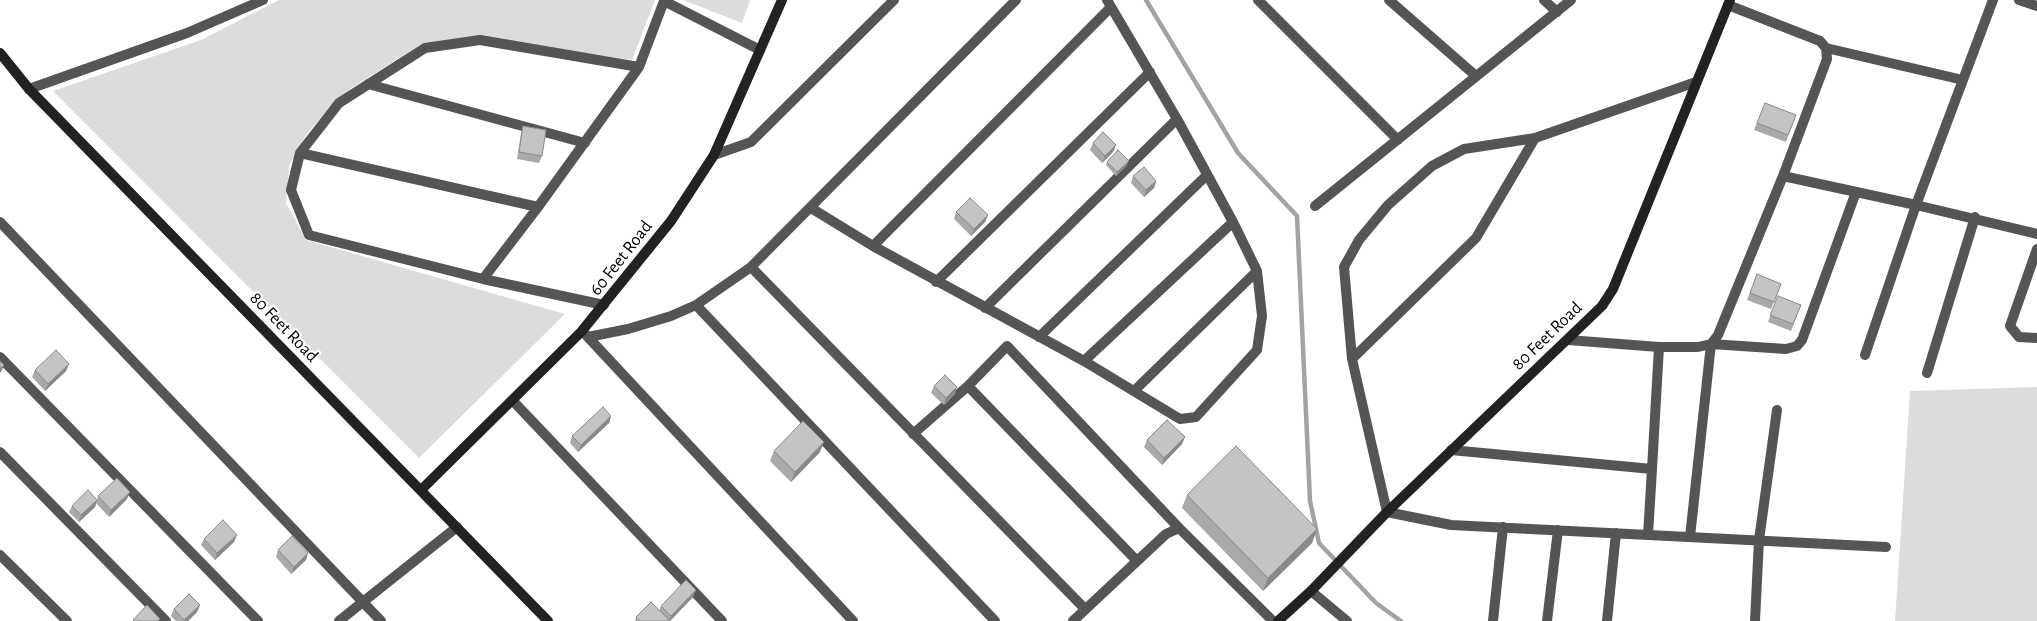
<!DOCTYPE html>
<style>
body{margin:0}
canvas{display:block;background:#fff}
</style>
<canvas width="2037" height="621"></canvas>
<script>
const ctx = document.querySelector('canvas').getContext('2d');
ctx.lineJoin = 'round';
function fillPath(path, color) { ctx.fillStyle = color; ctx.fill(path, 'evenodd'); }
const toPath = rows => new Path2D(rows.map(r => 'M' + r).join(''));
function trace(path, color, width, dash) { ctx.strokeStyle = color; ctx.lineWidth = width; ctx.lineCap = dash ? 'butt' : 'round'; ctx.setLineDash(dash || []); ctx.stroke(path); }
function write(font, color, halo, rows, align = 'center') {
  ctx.font = font + ' "Alegreya Sans",sans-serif'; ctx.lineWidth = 4.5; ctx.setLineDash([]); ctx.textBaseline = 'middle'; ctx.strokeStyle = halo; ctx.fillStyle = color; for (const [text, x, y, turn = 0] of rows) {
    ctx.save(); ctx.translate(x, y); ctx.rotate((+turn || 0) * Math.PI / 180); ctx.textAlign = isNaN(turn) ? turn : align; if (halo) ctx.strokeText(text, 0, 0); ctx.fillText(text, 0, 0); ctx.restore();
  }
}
const green = toPath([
 [279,0,655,0,632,60,476,37,421,44,350,89,329,108,306,135,289,166,286,203,306,240,565,314,419,458,53,91,201,40],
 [683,0,750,0,742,23],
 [2037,387,2037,621,1895,621,1910,391]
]);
const stream = toPath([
 [1146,0,1238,153,1297,216,1310,501,1319,543,1376,603,1401,621]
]);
const street = toPath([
 [1258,0,1398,140],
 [1389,0,1476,76],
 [1544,0,1557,12],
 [1993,0,1916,205,2037,234],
 [2019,0,2037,6],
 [1728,5,1820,41,1826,48,1827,59,1783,176],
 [1826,48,1963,80],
 [639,67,664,1,760,50],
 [1696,82,1535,138,1464,149,1432,166,1388,205,1359,240,1344,267,1352,359,1387,512,1451,525,1886,547],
 [368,84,585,143],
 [29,89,187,33,263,0],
 [300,153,538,207],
 [714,155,751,142,894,0],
 [1315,206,1571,0],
 [811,208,873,246,1084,361,1180,419,1196,417,1257,350,1262,316,1257,271,1233,222,1177,119,1107,0],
 [0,222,381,621],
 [873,246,1111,7],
 [2037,249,2010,326,2019,337,2037,338],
 [751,267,1085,609],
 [483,279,538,207,639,67,480,40,425,48,339,103,300,153,291,190,309,235,483,279,604,305],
 [936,282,1150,72],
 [696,305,995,621],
 [985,308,1177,119],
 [586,335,853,621],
 [588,337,628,329,671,316,696,305,751,267,1016,0],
 [1039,337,1207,175],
 [1568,340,1659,347,1698,347,1711,344,1718,335,1783,176,1916,205,1865,355],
 [0,357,258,621],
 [1352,359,1476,238,1535,138],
 [1084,361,1233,222],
 [1927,373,1975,217],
 [968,386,1007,346,1179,528],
 [1134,391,1257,271],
 [513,401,722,621],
 [913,434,968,386,1137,561],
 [1451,450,1652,469,1648,535],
 [0,452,166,621],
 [1652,469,1659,347],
 [1690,537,1711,344,1786,349,1797,346,1802,340,1856,192],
 [0,555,67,621],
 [1311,591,1347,621],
 [339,621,457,527],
 [1073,621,1166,534,1179,528,1273,621],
 [1493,621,1503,527],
 [1547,621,1558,530],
 [1607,621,1616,533],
 [1755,621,1759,540,1777,410]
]);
const secondary = toPath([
 [0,53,29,89,548,621],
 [421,490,581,332,671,221,714,155,782,0],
 [1278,621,1311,591,1387,512,1602,306,1613,289,1730,0]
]);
const wall = toPath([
 [1765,103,1796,115,1786,142,1754,130],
 [523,126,542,156,539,163,517,159,521,133],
 [1093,143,1116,145,1113,152,1102,163,1090,150],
 [1107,162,1127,165,1116,176,1106,165],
 [1133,176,1156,181,1154,188,1144,197,1131,183],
 [956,212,988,215,985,222,971,236,954,219],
 [1757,274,1781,284,1771,309,1747,300],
 [1778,296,1801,305,1791,331,1768,322],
 [69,364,66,371,45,391,32,377,35,370],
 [934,386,955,394,944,405,931,393],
 [611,416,609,423,578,452,570,443,572,436],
 [1147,440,1182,444,1162,465,1144,447],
 [774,451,820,452,791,482,770,461],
 [1187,495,1317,529,1312,543,1263,591,1182,508],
 [98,496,127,499,109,517,96,503,95,507,79,522,69,512,72,506,97,500],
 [204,539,234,542,215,560,201,545],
 [278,550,306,560,291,574,276,557],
 [693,597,670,621,635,621,636,617,659,611,661,606],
 [200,605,197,612,188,621,176,621,171,616,174,609]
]);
const shadedWall = toPath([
 [1116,145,1113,152,1102,163,1105,156],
 [1129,161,1127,165,1116,176,1117,172],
 [1156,181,1154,188,1144,197,1146,190],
 [988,215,985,222,971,236,974,229],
 [69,364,66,371,45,391,48,384],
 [4,365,1,372,0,373,0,369],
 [957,387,955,394,944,405,946,398],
 [611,416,609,423,578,452,581,445],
 [1185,437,1182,444,1162,465,1164,458],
 [824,442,820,452,791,482,795,472],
 [130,492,127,499,109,517,111,510],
 [97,500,95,507,79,522,81,515],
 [1317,529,1312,543,1263,591,1268,578],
 [237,535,234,542,215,560,217,553],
 [308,553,306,560,291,574,294,567],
 [696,590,693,597,670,621,669,621,671,616],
 [200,605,197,612,188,621,184,621]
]);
const building = toPath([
 [1765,103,1796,115,1788,135,1757,123,1765,103],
 [523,126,546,130,542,156,519,152,523,126],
 [1103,132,1116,145,1105,156,1093,143,1103,132],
 [1118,150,1129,161,1117,172,1107,162,1118,150],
 [1144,167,1156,181,1146,190,1133,176,1144,167],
 [970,198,988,215,974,229,956,212,970,198],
 [1757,274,1781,284,1774,302,1750,293,1757,274],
 [1778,296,1801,305,1793,324,1770,315,1778,296],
 [56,350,69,364,48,384,35,370,56,350],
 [0,361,4,365,0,369,0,361],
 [945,375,957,387,946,398,934,386,945,375],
 [603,407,611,416,581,445,572,436,603,407],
 [1167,420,1185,437,1164,458,1147,440,1167,420],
 [803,421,824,442,795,472,774,451,803,421],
 [1236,446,1317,529,1268,578,1187,495,1236,446],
 [117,478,130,492,111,510,98,496,117,478],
 [88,490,97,500,81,515,72,506,88,490],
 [223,520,237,535,217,553,204,539,223,520],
 [292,536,308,553,294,567,278,550,292,536],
 [686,580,696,590,671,616,661,606,686,580],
 [189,594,200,605,184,620,174,609,189,594],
 [651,602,670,621,640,621,636,617,651,602],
 [147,605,160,619,157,621,134,621,133,620,147,605]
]);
const streetNames = [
 ["60 Feet Road",621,258,-52],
 ["80 Feet Road",284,327,46],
 ["80 Feet Road",1547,336,-44]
];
fillPath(green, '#dcdcdc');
trace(stream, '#a3a3a3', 4.5);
trace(street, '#555', 10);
trace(secondary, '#222', 10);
fillPath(wall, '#a9a9a9');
fillPath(shadedWall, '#898989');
fillPath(building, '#c4c4c4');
trace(building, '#898989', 1);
write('18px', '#000', '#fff', streetNames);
</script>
